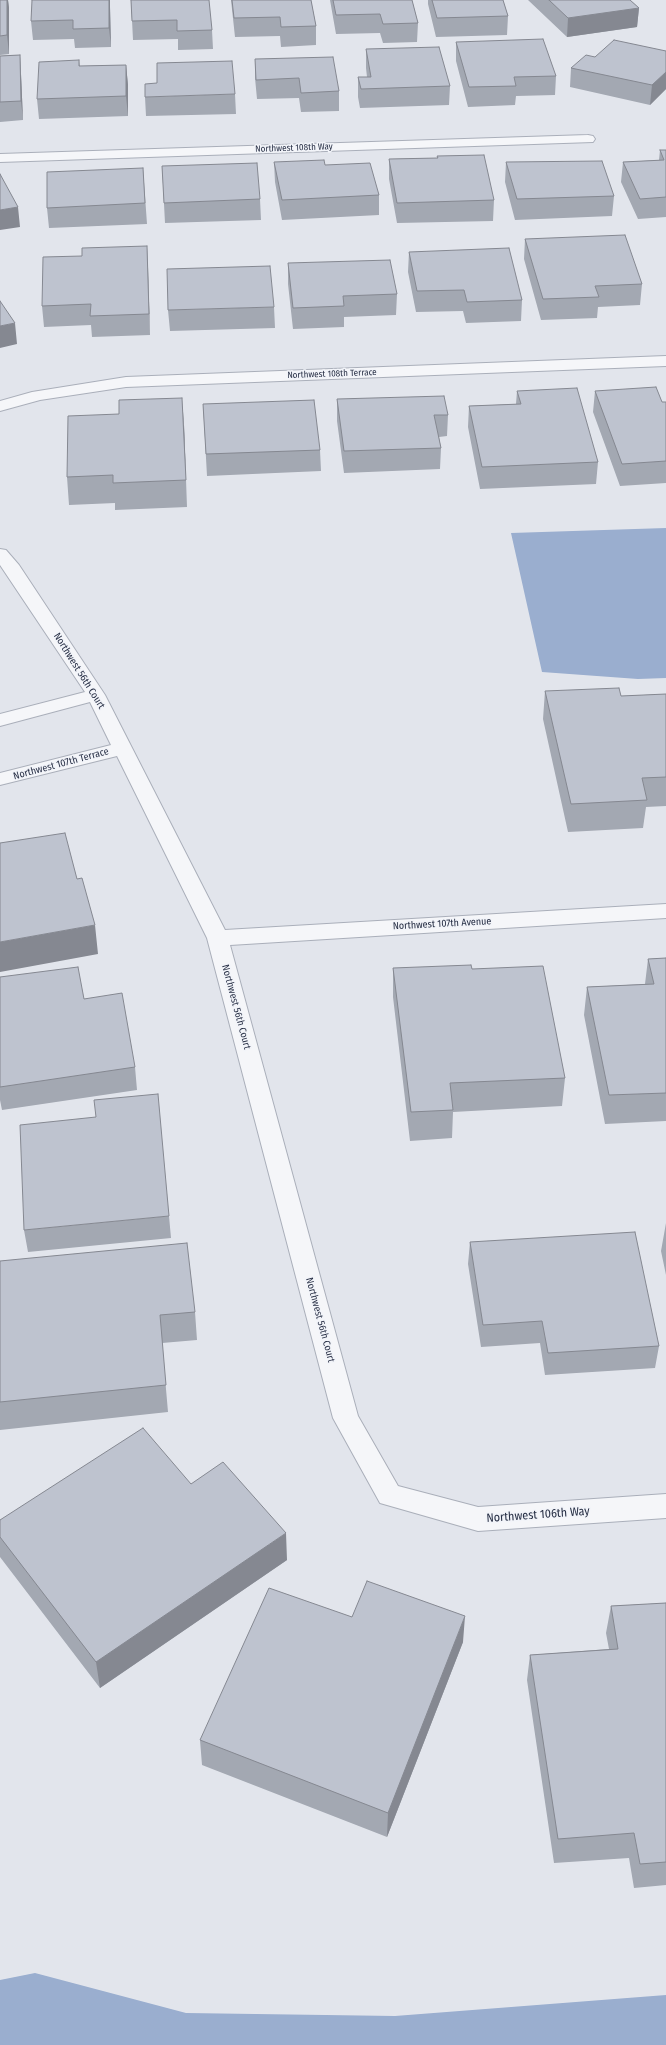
<!DOCTYPE html>
<style>
body{margin:0}
canvas{display:block;background:#e2e5ec}
</style>
<canvas width="666" height="2045"></canvas>
<script>
const ctx = document.querySelector('canvas').getContext('2d');
ctx.lineJoin = 'round';
function fillPath(path, color) { ctx.fillStyle = color; ctx.fill(path, 'evenodd'); }
const toPath = rows => new Path2D(rows.map(r => 'M' + r).join(''));
function trace(path, color, width, dash) { ctx.strokeStyle = color; ctx.lineWidth = width; ctx.lineCap = dash ? 'butt' : 'round'; ctx.setLineDash(dash || []); ctx.stroke(path); }
function write(font, color, halo, rows, align = 'center') {
  ctx.font = font + ' "Fira Sans Condensed",sans-serif'; ctx.lineWidth = 3; ctx.setLineDash([]); ctx.textBaseline = 'middle'; ctx.strokeStyle = halo; ctx.fillStyle = color; for (const [text, x, y, turn = 0] of rows) {
    ctx.save(); ctx.translate(x, y); ctx.rotate((+turn || 0) * Math.PI / 180); ctx.textAlign = isNaN(turn) ? turn : align; if (halo) ctx.strokeText(text, 0, 0); ctx.fillText(text, 0, 0); ctx.restore();
  }
}
const water = toPath([
 [666,528,666,678,638,679,542,672,511,533],
 [35,1973,186,2013,395,2016,666,1995,666,2045,0,2045,0,1980]
]);
const minor = toPath([
 [588,135,593,136,595,139,593,142,0,162,0,154,588,135],
 [666,356,666,366,126,387,40,400,0,411,0,401,32,392,126,377,666,356],
 [0,549,6,550,19,565,105,695,225,930,666,904,666,918,230,945,358,1416,398,1486,478,1507,666,1494,666,1518,478,1531,380,1503,333,1418,207,938,117,756,0,785,0,773,111,745,90,702,0,726,0,714,85,692,0,565,0,549]
]);
const wall = toPath([
 [0,0,8,0,9,8,9,54,0,55],
 [131,0,212,30,213,49,178,50,178,39,133,40],
 [231,0,311,0,316,26,316,45,281,47,280,36,235,37],
 [330,0,412,0,418,23,417,42,383,43,380,33,336,34],
 [428,0,503,0,508,16,507,35,436,37,428,4],
 [528,0,630,0,639,8,637,27,567,37],
 [110,7,111,47,75,48,74,39,33,40,31,21],
 [456,42,556,76,555,95,516,96,515,105,468,107,456,61],
 [366,49,450,86,449,105,360,108,358,97,358,77,367,77,366,68],
 [666,51,666,89,650,105,570,87,571,68],
 [20,55,21,74,23,120,0,122,0,56],
 [255,59,339,91,339,111,301,112,299,98,257,99,255,78],
 [79,60,80,66,126,65,128,85,128,116,39,119,37,99],
 [235,94,236,114,146,116,145,97],
 [660,150,666,150,666,217,638,219,621,182,623,162,659,160],
 [437,156,494,200,493,221,397,223,389,179,389,159,437,158],
 [274,162,325,165,379,195,379,215,282,220,275,182],
 [506,162,614,196,612,216,515,220,505,182],
 [162,166,260,199,261,220,165,223],
 [143,168,147,224,49,228,47,208],
 [525,239,642,284,640,305,598,307,597,318,541,320,524,259],
 [147,246,150,335,92,337,91,325,44,327,42,306,82,256],
 [409,252,522,300,521,321,466,323,463,311,416,312,408,272],
 [288,263,397,294,396,315,344,317,344,327,293,329,288,284],
 [274,307,275,328,170,331,168,310],
 [517,391,598,462,596,484,480,489,468,427,469,406,516,404],
 [595,391,662,402,666,402,666,483,620,486,593,412],
 [337,399,448,415,447,436,439,437,441,448,440,469,344,473,337,421],
 [203,404,320,450,321,471,207,476],
 [119,414,184,425,187,507,115,510,115,503,69,505,67,477],
 [545,691,621,696,666,694,666,806,646,807,643,828,568,832,543,719],
 [666,958,666,1121,605,1124,584,1015,587,987,645,984,648,959],
 [393,968,472,969,565,1078,562,1106,453,1112,452,1138,410,1141,393,997],
 [0,977,135,1067,137,1090,2,1110,0,1100],
 [169,1216,171,1238,28,1252,24,1230],
 [666,1223,666,1275,661,1251],
 [470,1242,659,1346,655,1368,545,1375,540,1343,481,1347,468,1264],
 [0,1261,195,1312,197,1340,162,1343,168,1412,0,1430],
 [191,1484,287,1560,100,1688,0,1557,0,1520],
 [666,1603,666,1885,634,1888,629,1858,554,1863,527,1680,530,1655,609,1649,606,1633,611,1606],
 [352,1617,463,1642,387,1837,202,1765,200,1740]
]);
const shadedWall = toPath([
 [7,0,8,0,9,8,9,54,7,35],
 [109,0,110,0,110,7,111,47,109,28],
 [639,8,637,27,567,37,568,18],
 [20,55,21,74,23,120,21,101],
 [126,65,128,85,128,116,126,96],
 [666,72,666,89,650,105,652,85],
 [18,207,20,227,0,230,0,210],
 [147,246,148,267,150,335,149,314],
 [15,323,17,344,0,348,0,326],
 [182,398,184,425,187,507,186,480],
 [95,925,98,954,0,972,0,942],
 [286,1533,287,1560,100,1688,96,1662],
 [465,1616,463,1642,387,1837,388,1813]
]);
const building = toPath([
 [0,0,7,0,7,35,0,36,0,0],
 [32,0,109,0,109,28,73,29,73,20,31,21,32,0],
 [131,0,209,0,212,30,177,31,177,20,132,21,131,0],
 [232,0,311,0,316,26,281,27,280,17,234,18,232,0],
 [333,0,412,0,418,23,383,24,380,14,336,15,333,0],
 [432,0,503,0,508,16,437,18,432,0],
 [549,0,630,0,639,8,568,18,549,0],
 [543,39,556,76,514,77,516,86,469,87,456,42,543,39],
 [614,40,666,51,666,72,652,85,571,68,586,55,595,57,614,40],
 [439,47,450,86,361,89,358,77,371,77,366,49,439,47],
 [20,55,21,101,0,102,0,56,20,55],
 [333,57,339,91,301,93,299,78,256,80,255,59,333,57],
 [79,60,79,66,126,65,126,96,37,99,39,62,79,60],
 [232,61,235,94,145,97,145,84,157,83,157,63,232,61],
 [660,150,666,150,666,197,640,199,623,162,664,160,660,150],
 [484,155,494,200,397,203,389,159,438,158,437,156,484,155],
 [324,160,325,165,370,163,379,195,282,200,274,162,324,160],
 [602,161,614,196,517,199,506,162,602,161],
 [257,163,260,199,164,203,162,166,257,163],
 [143,168,145,203,47,208,47,172,143,168],
 [0,174,18,207,0,210,0,174],
 [625,235,642,284,595,286,599,297,543,299,525,239,625,235],
 [147,246,149,314,90,316,91,304,42,306,43,257,82,256,82,248,147,246],
 [509,248,522,300,467,302,464,290,417,291,409,252,509,248],
 [390,260,397,294,343,296,344,306,293,308,288,263,390,260],
 [270,266,274,307,168,310,167,269,270,266],
 [0,301,15,323,0,326,0,301],
 [656,387,662,402,666,402,666,461,622,464,595,391,656,387],
 [577,388,598,462,482,467,469,406,521,404,517,391,577,388],
 [444,396,448,415,434,415,441,448,344,451,337,399,444,396],
 [182,398,186,480,113,483,113,475,67,477,68,416,119,414,119,400,182,398],
 [314,400,320,450,206,454,203,404,314,400],
 [619,688,621,696,666,694,666,777,642,778,647,800,571,804,545,691,619,688],
 [65,833,77,879,82,878,95,925,0,942,0,843,65,833],
 [666,958,666,1093,609,1095,587,987,654,984,648,959,666,958],
 [471,965,472,969,543,966,565,1078,450,1083,453,1110,411,1112,393,968,471,965],
 [78,967,84,999,122,993,135,1067,0,1087,0,977,78,967],
 [158,1094,169,1216,24,1230,20,1125,96,1117,94,1100,158,1094],
 [635,1232,659,1346,548,1353,542,1321,483,1325,470,1242,635,1232],
 [187,1243,195,1312,160,1315,166,1385,0,1402,0,1261,187,1243],
 [143,1428,191,1484,223,1462,286,1533,96,1662,0,1537,0,1520,143,1428],
 [367,1581,465,1616,388,1813,200,1740,269,1588,352,1617,367,1581],
 [666,1603,666,1862,640,1864,634,1833,558,1839,530,1655,618,1649,611,1606,666,1603]
]);
const farStreetnames = [
 ["Northwest 108th Way",294,148,-2],
 ["Northwest 108th Terrace",332,374,-2]
];
const streetNames = [
 ["Northwest 56th Court",79,671,58],
 ["Northwest 107th Terrace",61,764,-15],
 ["Northwest 107th Avenue",442,924,-3],
 ["Northwest 56th Court",236,1007,75],
 ["Northwest 56th Court",320,1320,75]
];
const nearStreetnames = [
 ["Northwest 106th Way",538,1515,-4]
];
fillPath(water, '#9aaecf');
trace(minor, '#aaafba', 2);
fillPath(minor, '#f5f6f9');
fillPath(wall, '#a3a8b2');
fillPath(shadedWall, '#858891');
fillPath(building, '#bec3cf');
trace(building, '#858891', 1);
write('9px', '#283046', '#f2f4f9', farStreetnames);
write('10px', '#283046', '#f2f4f9', streetNames);
write('12px', '#283046', '#f2f4f9', nearStreetnames);
</script>
